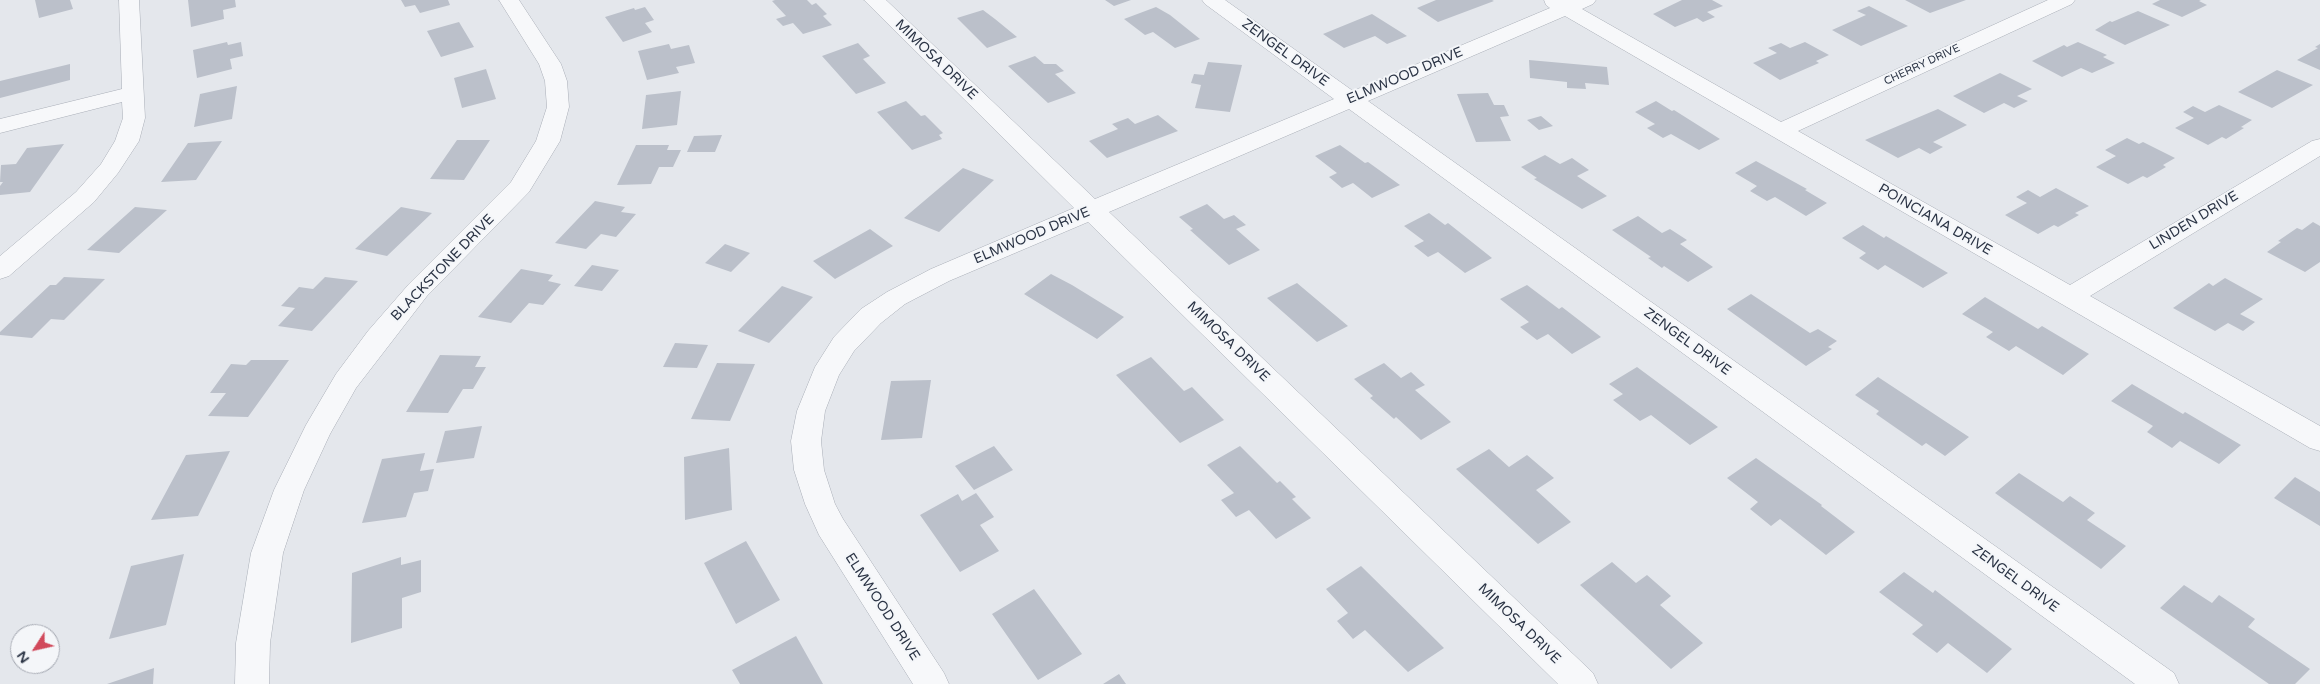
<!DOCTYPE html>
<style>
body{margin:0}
#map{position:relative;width:2320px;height:684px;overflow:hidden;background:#e4e7ec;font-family:"Varela Round",sans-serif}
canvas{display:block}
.north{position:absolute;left:10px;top:624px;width:50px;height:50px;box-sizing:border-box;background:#f4f6f9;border:1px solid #a4a8b1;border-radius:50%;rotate:235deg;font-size:14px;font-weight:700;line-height:20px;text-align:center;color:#2b3445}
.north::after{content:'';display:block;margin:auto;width:18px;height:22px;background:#d1495b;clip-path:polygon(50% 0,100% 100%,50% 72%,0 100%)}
</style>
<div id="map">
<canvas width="2320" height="684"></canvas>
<div class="north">N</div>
</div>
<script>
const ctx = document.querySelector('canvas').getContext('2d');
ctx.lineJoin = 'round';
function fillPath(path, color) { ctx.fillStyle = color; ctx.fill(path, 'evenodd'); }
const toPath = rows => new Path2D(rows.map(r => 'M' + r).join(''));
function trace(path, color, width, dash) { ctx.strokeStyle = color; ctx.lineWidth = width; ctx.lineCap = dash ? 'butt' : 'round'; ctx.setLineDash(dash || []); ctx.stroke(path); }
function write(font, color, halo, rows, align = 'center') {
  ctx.font = font + ' "Varela Round",sans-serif'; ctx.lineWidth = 4; ctx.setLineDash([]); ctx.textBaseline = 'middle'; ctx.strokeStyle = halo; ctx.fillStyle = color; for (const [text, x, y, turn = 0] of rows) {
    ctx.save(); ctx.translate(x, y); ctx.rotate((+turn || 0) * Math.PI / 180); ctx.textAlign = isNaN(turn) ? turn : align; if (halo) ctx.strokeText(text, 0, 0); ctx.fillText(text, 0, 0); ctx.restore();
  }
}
const building = toPath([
 [35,0,70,0,73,9,39,18],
 [188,0,235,0,236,7,223,10,224,19,191,27],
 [401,0,448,0,450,5,420,13,415,5,405,7],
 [775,0,807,0,812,5,816,3,827,14,823,16,832,25,803,34,793,23,783,26,776,19,786,16,772,1],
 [1105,0,1131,0,1114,6],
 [1436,0,1492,0,1494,1,1438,22,1417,8],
 [1682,0,1712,0,1723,6,1707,12,1715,17,1703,22,1697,18,1675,27,1653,14],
 [1905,0,1966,0,1930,13],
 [2160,0,2201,0,2199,1,2207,5,2182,17,2152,4],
 [1869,6,1908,26,1861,46,1832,30,1866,15,1857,11],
 [645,7,654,20,645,23,652,32,623,42,605,17,634,8,635,10],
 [1156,7,1170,15,1200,39,1175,48,1153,32,1145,35,1124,19],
 [983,10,995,19,1017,37,987,48,957,18],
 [2138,11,2170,25,2125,45,2095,30,2110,21,2112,22],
 [1372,14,1407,36,1387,44,1375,36,1344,48,1323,34],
 [459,22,474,47,441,57,427,31],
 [227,42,228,45,241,42,243,56,230,59,232,69,197,78,193,50],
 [1805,42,1829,55,1816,61,1819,63,1780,80,1753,63,1777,53,1768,48,1781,43,1790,48],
 [2078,42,2107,55,2103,57,2115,63,2092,73,2081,68,2062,77,2032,61,2064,45,2067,47],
 [858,43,870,56,863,59,886,83,856,94,822,56],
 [669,44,671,49,689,45,695,63,676,67,679,73,647,80,638,51],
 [2320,44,2320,70,2297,60,2318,48,2315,47],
 [1035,56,1044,64,1056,64,1064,71,1055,74,1076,93,1048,103,1008,66],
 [1529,60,1607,67,1609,85,1585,83,1586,89,1567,88,1567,82,1530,78],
 [1208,62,1242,65,1230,112,1195,108,1201,85,1191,83,1194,74,1204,75],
 [70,64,70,80,0,98,0,81],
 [486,69,496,99,462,108,454,78],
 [2277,70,2313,85,2272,108,2238,92],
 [2000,73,2032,89,2017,96,2028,101,2014,108,2004,103,1984,113,1953,96],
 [237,86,232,119,194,127,200,94],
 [681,91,677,125,642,129,646,95],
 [1488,93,1494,105,1504,105,1509,116,1500,117,1511,141,1476,142,1457,94],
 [906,101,921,116,925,115,943,133,939,135,942,139,912,150,877,112],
 [1656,101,1672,111,1674,110,1720,139,1699,150,1671,134,1663,138,1647,128,1655,124,1635,112],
 [2219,105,2252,120,2241,127,2244,128,2226,139,2222,137,2208,145,2175,128,2194,118,2183,112,2193,106,2205,112],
 [1938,109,1967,125,1933,142,1943,147,1930,154,1919,148,1898,158,1865,140],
 [1158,115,1178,131,1107,158,1089,141,1118,129,1112,124,1128,118,1135,124],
 [1541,116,1553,126,1539,130,1527,120],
 [722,135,715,152,687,152,694,136],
 [2127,138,2139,144,2143,142,2175,158,2163,165,2166,167,2147,178,2143,176,2128,184,2096,167,2116,156,2105,150],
 [457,140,490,140,464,180,430,179],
 [222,141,196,180,161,182,188,143],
 [64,144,30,192,0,195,0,186,3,182,0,182,1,165,16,164,27,148],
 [636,145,669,145,667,150,681,150,673,167,659,167,651,184,617,185],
 [1340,145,1365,163,1368,162,1400,185,1372,198,1353,183,1342,188,1329,177,1337,173,1315,156],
 [1545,155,1560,164,1572,158,1589,170,1577,176,1607,196,1582,209,1534,179,1537,178,1521,167],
 [1756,161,1807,189,1805,190,1827,203,1806,216,1775,197,1767,201,1750,191,1757,186,1735,173],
 [963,168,994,180,939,232,904,218],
 [2056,188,2089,206,2075,213,2079,215,2058,227,2054,225,2038,234,2005,215,2027,203,2016,197,2028,190,2040,197],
 [595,201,625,207,621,212,636,214,616,237,601,234,586,249,555,243],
 [1207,204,1224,219,1234,215,1246,225,1236,229,1260,250,1229,265,1190,230,1193,229,1179,217],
 [135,207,167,210,119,253,87,250],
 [401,207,432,213,387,256,355,249],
 [1429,213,1445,225,1448,223,1492,258,1465,273,1438,252,1428,257,1414,246,1424,241,1404,226],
 [1638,216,1662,233,1670,229,1687,240,1680,244,1713,267,1688,282,1664,266,1662,268,1648,258,1651,257,1612,230],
 [2313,222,2320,226,2320,262,2305,272,2267,252,2281,242,2278,241,2297,228,2302,230],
 [1863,225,1884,238,1886,236,1948,273,1923,288,1885,265,1878,270,1859,258,1866,253,1842,238],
 [870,229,893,246,835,279,813,261],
 [725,244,750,253,731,272,705,263],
 [592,265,619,270,602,291,574,286],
 [521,269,553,275,548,281,561,284,543,305,529,303,511,323,478,317],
 [1051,274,1072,285,1124,317,1097,339,1024,294],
 [64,277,105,279,64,320,51,319,32,338,0,335,0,332,50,285,56,285],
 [325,277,358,281,312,331,278,326,295,308,281,306,299,287,313,289],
 [2225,278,2263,299,2240,314,2255,322,2243,331,2228,323,2215,331,2173,308,2209,283,2213,286],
 [1297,283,1348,326,1317,342,1267,298],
 [1527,285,1559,309,1562,307,1601,337,1572,354,1548,334,1537,340,1520,327,1529,322,1500,299],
 [782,286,813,297,769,343,738,331],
 [1751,294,1810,333,1818,329,1837,341,1828,347,1832,349,1806,366,1727,309],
 [1985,297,2038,329,2042,326,2089,354,2063,375,2016,346,2009,351,1986,337,1993,332,1962,314],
 [675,343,708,345,697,368,663,367],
 [440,355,481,356,475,367,486,367,473,389,463,389,448,413,406,412],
 [1151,357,1184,391,1192,387,1224,420,1180,443,1116,375],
 [251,360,289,360,248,417,208,416,226,393,210,393,231,364,246,365],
 [717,363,755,364,730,421,691,419],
 [1384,363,1401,378,1411,372,1425,385,1415,390,1451,422,1421,440,1396,417,1394,419,1370,398,1373,396,1354,379],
 [1637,367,1718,427,1690,445,1651,415,1640,421,1613,400,1623,394,1609,384],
 [1878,377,1969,437,1945,456,1926,443,1922,446,1876,414,1879,411,1855,395],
 [931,380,922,438,881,440,891,381],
 [2132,384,2183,414,2185,412,2241,445,2219,464,2180,441,2172,448,2147,432,2153,426,2111,401],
 [482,426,474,458,436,463,445,431],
 [994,446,1013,470,974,490,955,466],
 [1240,446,1277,483,1280,481,1296,497,1292,499,1311,518,1276,539,1249,510,1236,517,1221,500,1234,493,1207,465],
 [729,448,732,510,685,520,684,457],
 [1489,449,1509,467,1527,455,1554,478,1536,490,1571,522,1538,544,1456,469],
 [230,451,198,516,151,520,186,455],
 [425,453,420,471,434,469,428,491,414,493,406,517,362,523,382,459],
 [1756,458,1822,505,1821,506,1855,532,1826,555,1780,519,1771,526,1750,509,1758,502,1727,478],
 [2019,473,2063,502,2070,496,2095,513,2087,520,2126,546,2101,569,1995,493],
 [2295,477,2320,492,2320,526,2274,498],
 [976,493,994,517,980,525,999,551,960,572,920,515,958,494,962,501],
 [746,541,780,600,736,624,704,563],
 [184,554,166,625,109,639,131,566],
 [401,557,401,565,421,560,421,592,402,598,402,628,351,643,352,573],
 [1612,562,1636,583,1647,575,1671,596,1660,605,1703,643,1671,669,1580,585],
 [1361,566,1444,648,1408,672,1365,630,1353,639,1337,621,1348,613,1326,589],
 [1904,572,1933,593,1935,590,2012,649,1987,673,1948,643,1937,653,1912,634,1923,625,1879,592],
 [2184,585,2212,603,2219,595,2255,619,2248,627,2310,669,2295,684,2269,684,2160,608],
 [1034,589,1082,654,1038,680,992,614],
 [796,636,823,684,740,684,732,670],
 [154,668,153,684,107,684],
 [1119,674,1126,684,1103,684]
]);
const minor = toPath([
 [119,0,139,0,145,118,139,141,118,173,94,202,9,276,0,279,0,256,76,192,101,164,115,141,123,118,122,102,0,133,0,119,122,89,119,0],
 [499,0,519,0,561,64,567,81,569,107,560,141,529,192,427,296,356,388,330,434,304,490,283,553,270,643,269,684,235,684,236,643,251,553,274,490,306,425,336,374,368,331,409,284,511,182,536,141,547,107,545,81,539,64,499,0],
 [864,0,886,0,1095,199,1334,99,1205,4,1202,0,1225,0,1353,91,1550,8,1546,5,1544,0,1596,0,1593,4,1582,9,1781,122,2048,0,2075,0,2072,4,1798,131,2070,285,2312,141,2320,139,2320,156,2090,296,2320,426,2320,451,2310,448,1565,16,1368,101,2174,673,2179,684,2135,684,1349,109,1109,212,1593,673,1598,684,1558,684,1088,222,949,281,905,304,881,323,854,351,839,375,825,411,821,441,824,470,835,504,843,519,944,673,949,684,913,684,819,535,805,504,794,470,791,441,797,411,815,367,834,337,861,309,887,292,931,269,1074,208,864,0]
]);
const farStreetnames = [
 ["CHERRY DRIVE",1922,65,-25]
];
const streetNames = [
 ["ZENGEL DRIVE",1285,53,36],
 ["MIMOSA DRIVE",936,60,44],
 ["ELMWOOD DRIVE",1405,76,-23],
 ["POINCIANA DRIVE",1935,220,30],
 ["LINDEN DRIVE",2194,221,-31],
 ["ELMWOOD DRIVE",1032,236,-23],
 ["BLACKSTONE DRIVE",443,268,-46],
 ["MIMOSA DRIVE",1228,342,44],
 ["ZENGEL DRIVE",1687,342,36],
 ["ZENGEL DRIVE",2015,579,36],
 ["ELMWOOD DRIVE",882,607,57],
 ["MIMOSA DRIVE",1519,624,44]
];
fillPath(building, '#bbc0ca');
trace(minor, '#a9aeb7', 1);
fillPath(minor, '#f7f8fa');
write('11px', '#2b3445', '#f4f6f9', farStreetnames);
write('14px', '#2b3445', '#f4f6f9', streetNames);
</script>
